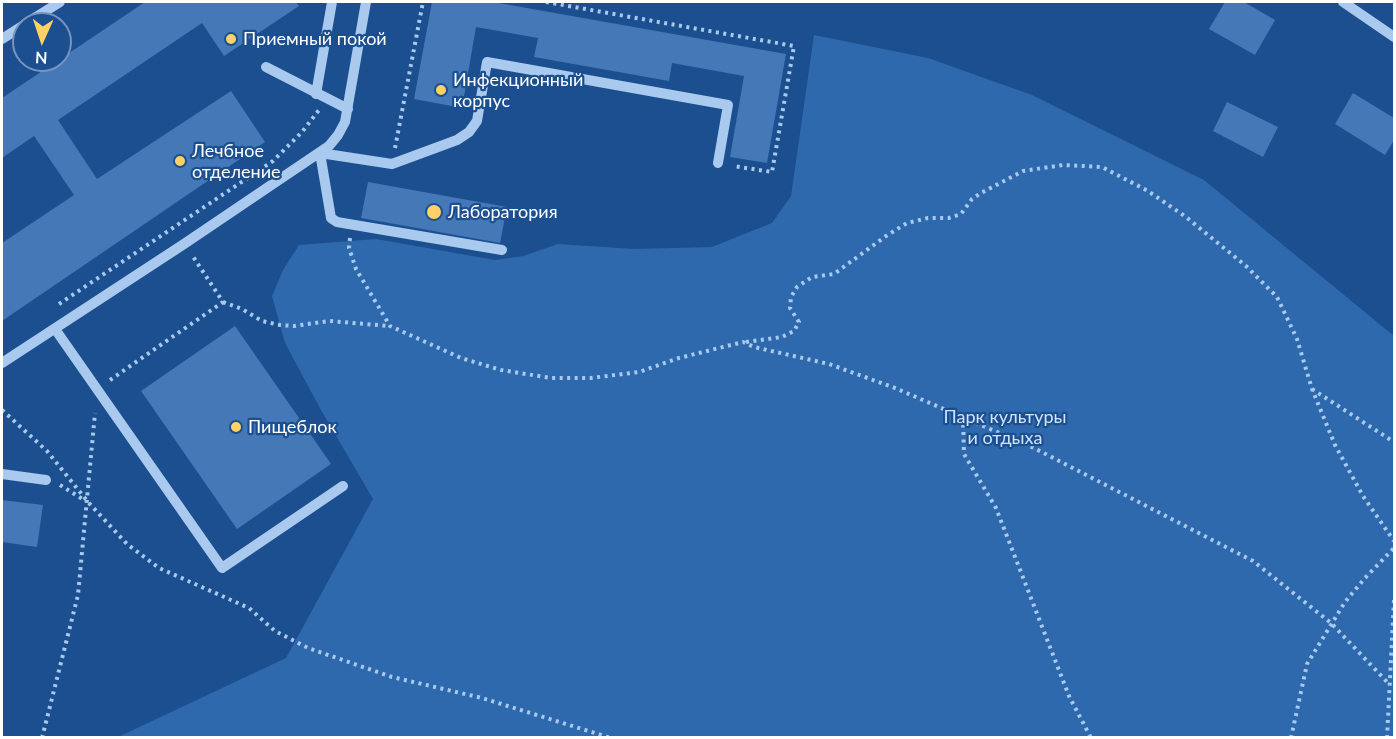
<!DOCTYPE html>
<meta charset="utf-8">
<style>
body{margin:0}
#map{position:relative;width:1396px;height:739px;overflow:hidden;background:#1b4f8f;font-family:Lato,sans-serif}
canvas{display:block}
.frame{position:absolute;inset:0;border:3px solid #fff;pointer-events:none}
.north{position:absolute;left:12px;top:12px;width:60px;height:60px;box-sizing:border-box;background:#1b4f8f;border:2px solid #7695bc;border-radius:50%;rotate:183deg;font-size:16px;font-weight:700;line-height:24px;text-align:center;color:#fff}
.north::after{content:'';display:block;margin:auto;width:21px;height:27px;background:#ffd166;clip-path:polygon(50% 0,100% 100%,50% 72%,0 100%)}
</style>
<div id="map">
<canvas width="1396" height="739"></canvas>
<div class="frame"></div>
<div class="north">N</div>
</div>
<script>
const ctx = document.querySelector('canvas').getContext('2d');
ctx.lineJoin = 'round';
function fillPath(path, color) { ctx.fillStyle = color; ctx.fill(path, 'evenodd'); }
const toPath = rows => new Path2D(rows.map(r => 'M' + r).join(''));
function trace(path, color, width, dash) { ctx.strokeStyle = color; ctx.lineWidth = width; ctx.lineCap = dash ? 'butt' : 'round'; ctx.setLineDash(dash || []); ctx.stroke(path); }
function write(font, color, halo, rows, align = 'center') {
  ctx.font = font + ' Lato,sans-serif'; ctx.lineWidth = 4.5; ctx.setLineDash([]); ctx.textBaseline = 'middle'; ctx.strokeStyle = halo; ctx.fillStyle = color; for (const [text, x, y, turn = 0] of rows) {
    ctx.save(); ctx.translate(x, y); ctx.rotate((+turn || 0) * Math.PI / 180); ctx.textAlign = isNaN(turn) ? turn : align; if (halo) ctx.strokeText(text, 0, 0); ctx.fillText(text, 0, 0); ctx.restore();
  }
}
const green = toPath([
 [814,35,928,58,1032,95,1204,180,1394,336,1394,737,118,737,286,658,373,499,321,410,285,343,272,296,283,270,299,245,376,239,495,260,523,256,558,244,634,249,712,247,772,223,791,196]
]);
const building = toPath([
 [145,2,296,2,299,6,224,56,202,23,58,120,97,179,231,91,265,142,2,321,2,243,74,195,34,136,2,158,2,98],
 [432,2,493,2,786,54,767,163,730,157,744,76,672,63,669,81,534,57,538,38,476,27,462,108,414,99],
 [1225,2,1244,2,1275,20,1255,55,1209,29],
 [1353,93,1394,118,1394,140,1385,155,1335,124],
 [1227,102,1278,127,1263,157,1213,131],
 [368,182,507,207,500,243,361,218],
 [235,326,331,464,237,529,141,391],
 [2,500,43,505,37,547,2,542]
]);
const path = toPath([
 [546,2,794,46,772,172,733,166],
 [395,148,423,2],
 [350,238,349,248,356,269,390,326,461,358,501,370,551,378,591,378,639,372,679,358,743,342,754,347,829,364,895,388,1034,448,1253,561,1331,623,1390,685],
 [223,302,242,309,262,321,280,325,294,326,329,321,389,326],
 [59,304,273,161,302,132,319,110],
 [746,342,782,337,794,331,799,322,790,308,791,297,797,287,812,277,834,274,886,236,907,223,928,218,949,218,961,214,972,199,981,193,1023,171,1063,165,1102,167,1148,191,1186,217,1246,266,1277,297,1297,339,1312,389,1335,445,1363,496,1394,541],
 [110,380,223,302,192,255],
 [1312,389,1394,442],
 [2,410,47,451,88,502,127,544,159,568,249,608,275,631,308,648,392,677,482,698,611,738],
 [963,417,964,454,996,508,1069,696,1091,738],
 [60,485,84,500],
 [42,738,78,595,95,413],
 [1291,738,1307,664,1345,602,1365,578,1394,548],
 [1387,738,1394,600]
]);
const minor = toPath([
 [1343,2,1394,37],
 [25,24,60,2],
 [2,39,24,25],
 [266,67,348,109],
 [316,94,332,2],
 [502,250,337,222,331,218,320,153,392,164,457,140,469,132,477,121,487,62,728,105,718,163],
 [55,329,222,568,343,486],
 [2,363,184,244,329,146,338,135,345,122,366,2],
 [2,474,46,480]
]);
const markers = [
 [231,39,6,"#ffd166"],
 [441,90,6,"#ffd166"],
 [180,161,6,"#ffd166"],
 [434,212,8,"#ffd166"],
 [236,427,6,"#ffd166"]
];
const poiNames = [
 ["Приемный покой",243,39],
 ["Инфекционный",453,80],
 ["корпус",453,101],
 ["Лечбное",192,151],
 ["отделение",192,172],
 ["Лаборатория",448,212],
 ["Пищеблок",248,427]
];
const parkNames = [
 ["Парк культуры",1005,417],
 ["и отдыха",1005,438]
];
fillPath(green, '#2e69ad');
fillPath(building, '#4478b7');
trace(path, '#a9c9ee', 4, [3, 4.5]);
trace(minor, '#a9c9ee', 10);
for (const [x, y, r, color] of markers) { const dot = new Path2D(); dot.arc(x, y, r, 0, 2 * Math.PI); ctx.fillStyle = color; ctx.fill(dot); trace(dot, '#1b4f8f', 2); }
write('18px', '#fff', '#1b4f8f', poiNames, 'left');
write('18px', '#cfe3fa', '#1b4f8f', parkNames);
</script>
